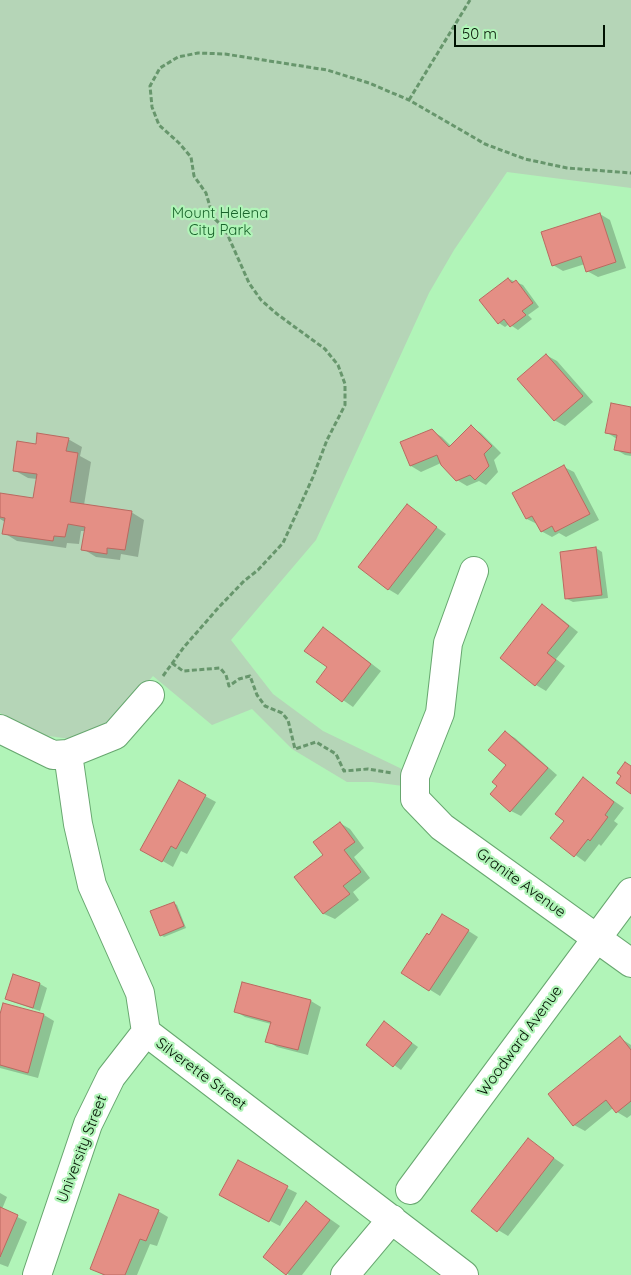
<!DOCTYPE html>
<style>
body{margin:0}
#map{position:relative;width:631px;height:1275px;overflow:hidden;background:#b1f4b8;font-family:Quicksand,sans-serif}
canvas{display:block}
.scale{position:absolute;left:454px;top:25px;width:151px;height:22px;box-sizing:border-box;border:2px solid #001101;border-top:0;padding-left:6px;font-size:15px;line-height:18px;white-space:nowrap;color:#001101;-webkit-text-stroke:4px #b1f4b8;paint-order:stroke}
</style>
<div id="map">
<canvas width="631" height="1275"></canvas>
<div class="scale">50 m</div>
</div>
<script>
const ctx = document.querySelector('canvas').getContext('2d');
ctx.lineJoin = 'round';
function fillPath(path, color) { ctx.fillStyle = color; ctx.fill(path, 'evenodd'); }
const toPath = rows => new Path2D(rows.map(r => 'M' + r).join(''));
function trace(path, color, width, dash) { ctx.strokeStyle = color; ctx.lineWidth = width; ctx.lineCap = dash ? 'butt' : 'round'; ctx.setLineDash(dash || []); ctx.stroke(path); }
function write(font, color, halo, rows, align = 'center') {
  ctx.font = font + ' Quicksand,sans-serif'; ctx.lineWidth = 4.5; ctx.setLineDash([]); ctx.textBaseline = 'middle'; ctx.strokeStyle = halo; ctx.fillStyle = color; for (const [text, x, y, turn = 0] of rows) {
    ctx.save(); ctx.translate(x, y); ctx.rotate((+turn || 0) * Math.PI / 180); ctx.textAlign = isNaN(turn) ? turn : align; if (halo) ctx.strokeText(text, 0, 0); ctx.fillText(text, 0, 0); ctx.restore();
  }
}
const green = toPath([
 [0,0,631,0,631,188,507,172,454,250,429,293,316,540,231,640,273,694,323,731,404,770,403,786,372,782,347,782,292,749,252,709,212,725,153,676,115,719,70,739,35,734,0,713]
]);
const shadow = toPath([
 [600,214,610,220,626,268,598,277,587,271,585,264,563,271,553,265],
 [509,279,523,285,539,307,528,315,532,319,518,330,509,324,505,327,499,323],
 [546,355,557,361,593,402,565,426,554,420],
 [631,408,631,456,625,455,615,449,617,439,606,432],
 [471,427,481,433,501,453,494,460,498,472,486,485,479,481,467,486,457,480,441,463,421,472,411,466,432,431,442,437,451,446],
 [68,439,82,447,80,456,91,462,84,505,131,512,144,520,138,557,121,554,120,560,96,557,83,549,86,531,81,531,79,544,67,543,66,548,17,541,4,533,5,522,0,519,0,494,34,500,37,479,28,478,14,470,37,446],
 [564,467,574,472,599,520,566,537,559,533,552,537,541,531,537,524,527,519,514,493],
 [407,506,446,534,398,595,388,589],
 [596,548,602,552,608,598,573,602,567,599],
 [542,606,553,612,578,632,556,659,565,666,546,691,536,685],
 [323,629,333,634,381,671,353,707,317,682,329,667],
 [505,732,515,738,557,775,521,816,511,811,492,794,498,786,507,765],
 [583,779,624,808,614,821,618,824,601,846,599,844,585,862,552,838,565,821],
 [179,782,216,802,187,854,181,851,173,867,142,849],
 [340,823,350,829,364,848,354,857,370,878,353,892,359,900,335,919,324,914,296,877,324,855],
 [174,903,177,905,186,928,164,937,161,935],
 [453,921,478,937,440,996,403,973,429,936],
 [14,976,40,984,47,988,40,1011,13,1002,6,999],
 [243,983,311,1001,321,1007,308,1055,277,1047,267,1041,271,1024,245,1017,235,1011],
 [44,1015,54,1021,38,1078,0,1068,0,1019],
 [385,1023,418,1047,401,1070,367,1045],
 [620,1038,631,1045,631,1115,627,1118,617,1112,613,1108,585,1131,574,1125],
 [528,1140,564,1165,508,1236,498,1230],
 [287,1188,297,1193,280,1226,230,1200],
 [0,1193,7,1197,2,1209,27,1222,8,1267,0,1264],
 [306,1202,340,1226,302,1275,289,1275,265,1256],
 [158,1211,168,1217,157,1246,150,1244,137,1275,103,1275,91,1268]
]);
const building = toPath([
 [600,213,616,262,586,272,581,256,552,266,541,232,600,213],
 [508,278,512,283,516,280,533,303,522,311,526,315,510,327,504,319,498,324,479,300,508,278],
 [546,354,583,396,554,421,517,379,546,354],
 [611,403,631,407,631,453,614,450,617,435,605,433,611,403],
 [471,425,492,446,484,454,489,466,475,480,470,475,456,481,441,465,437,455,410,466,400,442,432,429,449,447,471,425],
 [37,433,69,438,66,451,78,453,70,502,132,511,125,550,107,548,107,554,81,550,85,527,68,524,65,537,54,536,53,541,2,534,5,518,0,517,0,493,33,498,37,474,13,471,17,441,36,444,37,433],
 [564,465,590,514,555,532,552,526,541,532,532,516,526,519,512,493,564,465],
 [407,504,437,527,388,590,358,567,407,504],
 [596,547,602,595,565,599,560,552,596,547],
 [542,604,569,626,547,653,556,660,535,686,500,658,542,604],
 [323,627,371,664,342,702,316,682,327,667,304,651,323,627],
 [505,731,548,768,510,812,490,794,497,786,492,782,506,765,488,750,505,731],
 [625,762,631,766,631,794,616,783,621,776,617,773,625,762],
 [583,777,614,802,605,815,608,817,590,841,588,839,574,857,550,838,564,821,555,814,583,777],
 [179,780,206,795,176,849,171,846,162,862,140,850,179,780],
 [340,822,355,842,344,850,361,872,343,886,350,894,323,914,294,877,323,855,313,842,340,822],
 [174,902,184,926,160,936,150,911,174,902],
 [442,914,469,930,429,991,401,973,427,933,429,935,442,914],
 [13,974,40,983,33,1008,5,999,13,974],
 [242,982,311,1000,298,1050,265,1042,271,1022,234,1012,242,982],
 [3,1003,44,1014,28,1073,0,1065,0,1014,3,1003],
 [384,1021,412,1043,393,1067,366,1045,384,1021],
 [620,1036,631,1050,631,1101,616,1113,606,1100,573,1126,548,1094,620,1036],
 [528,1138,554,1158,497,1232,471,1211,528,1138],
 [238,1160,288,1186,269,1222,219,1195,238,1160],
 [119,1194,159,1210,146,1241,140,1239,125,1275,105,1275,90,1269,119,1194],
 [306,1201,330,1220,286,1275,263,1257,306,1201],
 [0,1207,18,1215,0,1257,0,1207]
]);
const path = toPath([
 [409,100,470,0],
 [172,663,183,671,220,668,226,675,229,686,239,679,250,676,257,695,265,706,282,713,288,720,295,749,316,742,336,754,344,771,368,769,392,773],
 [163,676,184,647,219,607,244,581,258,570,283,543,313,477,327,440,345,405,345,384,338,365,325,349,277,314,261,300,249,283,225,229,213,217,206,193,194,176,191,157,179,143,159,125,152,107,150,86,160,68,178,57,198,53,225,54,327,70,369,83,409,100,485,144,525,159,567,168,631,173]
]);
const minor = toPath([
 [474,571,448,643,440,713,415,776,415,799,442,827,631,963],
 [0,729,53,755,68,754,115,735,150,695],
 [68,754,78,824,92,885,140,993,146,1032,464,1275],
 [410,1190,631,892],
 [37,1275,88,1124,111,1077,146,1032],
 [345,1275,392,1219]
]);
const parkNames = [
 ["Mount Helena",220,213],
 ["City Park",220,230]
];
const streetNames = [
 ["Granite Avenue",521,883,36],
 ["Woodward Avenue",520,1041,-54],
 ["Silverette Street",201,1074,37],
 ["University Street",82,1149,-69]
];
fillPath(green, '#b5d5b7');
fillPath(shadow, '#0003');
fillPath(building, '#e48f85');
trace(building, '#ba6960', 1);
trace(minor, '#67a76f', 30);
trace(path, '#67966c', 3, [5, 2.5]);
trace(minor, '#fff', 28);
write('15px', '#18642a', '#b1f4b8', parkNames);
write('15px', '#001101', '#b1f4b8', streetNames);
</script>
